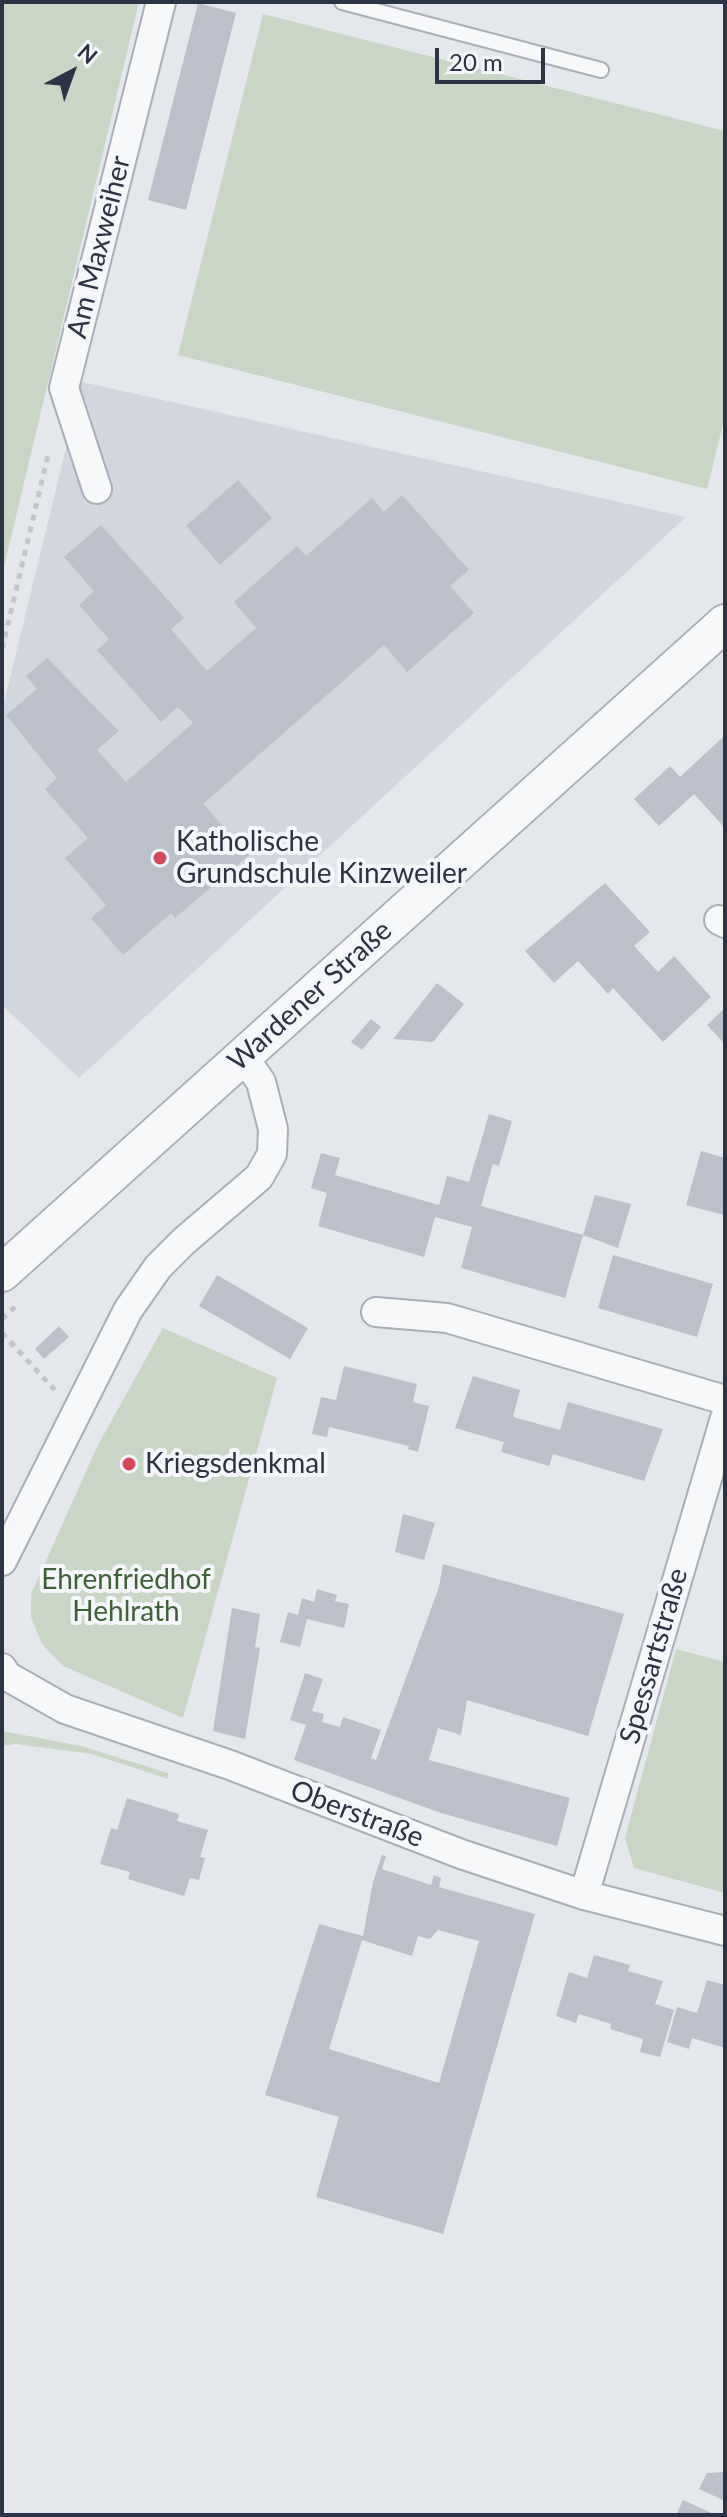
<!DOCTYPE html>
<meta charset="utf-8">
<style>
body{margin:0}
#map{position:relative;width:727px;height:2517px;overflow:hidden;background:#e4e7ec;font-family:Lato,sans-serif}
canvas{display:block}
.frame{position:absolute;inset:0;border:4px solid #2b3445;pointer-events:none}
.north{position:absolute;left:32px;top:32px;width:80px;height:80px;-webkit-text-stroke:6px #f4f6f9;paint-order:stroke;rotate:41deg;font-size:22px;font-weight:700;line-height:32px;text-align:center;color:#2b3445}
.north::after{content:'';display:block;margin:auto;width:28px;height:36px;background:#2b3445;clip-path:polygon(50% 0,100% 100%,50% 72%,0 100%)}
.scale{position:absolute;left:435px;top:48px;width:110px;height:36px;box-sizing:border-box;border:4px solid #2b3445;border-top:0;padding-left:10px;font-size:24px;line-height:28px;white-space:nowrap;color:#2b3445;-webkit-text-stroke:6px #f4f6f9;paint-order:stroke}
</style>
<div id="map">
<canvas width="727" height="2517"></canvas>
<div class="frame"></div>
<div class="north">N</div>
<div class="scale">20 m</div>
</div>
<script>
const ctx = document.querySelector('canvas').getContext('2d');
ctx.lineJoin = 'round';
function fillPath(path, color) { ctx.fillStyle = color; ctx.fill(path, 'evenodd'); }
const toPath = rows => new Path2D(rows.map(r => 'M' + r).join(''));
function trace(path, color, width, dash) { ctx.strokeStyle = color; ctx.lineWidth = width; ctx.lineCap = dash ? 'butt' : 'round'; ctx.setLineDash(dash || []); ctx.stroke(path); }
function write(font, color, halo, rows, align = 'center') {
  ctx.font = font + ' Lato,sans-serif'; ctx.lineWidth = 8; ctx.setLineDash([]); ctx.textBaseline = 'middle'; ctx.strokeStyle = halo; ctx.fillStyle = color; for (const [text, x, y, turn = 0] of rows) {
    ctx.save(); ctx.translate(x, y); ctx.rotate((+turn || 0) * Math.PI / 180); ctx.textAlign = isNaN(turn) ? turn : align; if (halo) ctx.strokeText(text, 0, 0); ctx.fillText(text, 0, 0); ctx.restore();
  }
}
const built = toPath([
 [82,382,686,517,79,1078,2,1005,2,711]
]);
const green = toPath([
 [2,2,139,2,2,575],
 [263,14,725,131,725,416,707,489,178,355],
 [163,1328,277,1378,183,1718,63,1666,42,1644,31,1617,31,1594,97,1447],
 [676,1649,725,1662,725,1893,634,1868,625,1838],
 [2,1731,81,1746,168,1773,168,1779,92,1754,16,1744,2,1746]
]);
const building = toPath([
 [198,3,236,13,186,210,148,200],
 [238,480,272,518,220,565,186,526],
 [402,495,469,570,450,586,474,613,407,672,384,645,203,804,249,855,175,918,171,913,123,955,91,918,106,905,65,858,88,838,45,789,57,778,6,715,37,689,26,676,47,658,119,731,97,750,126,782,193,723,178,707,161,722,97,650,109,639,79,605,94,591,64,557,101,525,184,618,171,629,207,671,256,628,234,602,297,546,306,556,372,498,384,512],
 [723,737,725,828,694,794,659,826,634,799,670,766,680,777],
 [605,883,650,932,634,946,658,972,674,956,711,997,663,1042,613,988,608,994,578,961,554,983,525,951],
 [437,983,464,1004,433,1042,393,1039],
 [725,1008,725,1044,707,1025],
 [371,1019,381,1027,362,1050,351,1042],
 [489,1114,512,1121,499,1166,493,1164,481,1206,583,1235,565,1298,461,1268,472,1227,435,1217,424,1257,318,1226,327,1193,311,1188,321,1153,340,1158,335,1175,439,1205,447,1176,469,1182],
 [701,1151,725,1158,724,1215,686,1205],
 [595,1195,631,1204,618,1248,583,1235],
 [613,1255,713,1284,697,1337,598,1308],
 [217,1275,308,1328,290,1359,199,1306],
 [59,1326,69,1337,44,1359,35,1349],
 [344,1366,417,1384,413,1402,429,1406,418,1452,408,1449,409,1446,329,1427,327,1437,312,1434,321,1397,336,1400],
 [473,1376,520,1390,513,1417,560,1430,568,1402,663,1429,644,1481,553,1454,549,1466,501,1452,504,1442,455,1428],
 [403,1514,435,1523,424,1560,395,1552],
 [443,1564,624,1614,588,1736,467,1700,461,1735,438,1728,429,1760,570,1798,557,1846,441,1813,294,1760,306,1725,290,1720,305,1673,323,1679,312,1711,324,1714,322,1722,340,1727,343,1717,381,1730,371,1758,376,1760,439,1587],
 [317,1589,337,1595,335,1601,349,1604,344,1628,307,1619,300,1647,280,1642,288,1612,298,1615,302,1598,314,1602],
 [232,1608,260,1614,255,1647,260,1648,245,1739,213,1731],
 [127,1798,179,1814,177,1821,208,1830,200,1857,205,1858,199,1880,190,1878,184,1896,128,1879,130,1872,100,1864,111,1828,117,1830],
 [382,1855,386,1856,382,1869,431,1885,434,1875,441,1878,439,1887,535,1914,443,2234,316,2197,339,2117,265,2095,319,1924,363,1936,373,1882],
 [438,1930,479,1941,439,2083,329,2049,362,1940,412,1956,418,1936,430,1939],
 [594,1955,630,1965,628,1971,663,1981,655,2004,674,2010,660,2057,640,2052,643,2039,610,2029,611,2024,579,2014,576,2023,556,2016,569,1972,587,1978],
 [707,1980,725,1985,725,2048,692,2038,689,2049,667,2042,677,2007,697,2013],
 [725,2472,725,2501,699,2489,707,2473],
 [683,2500,716,2515,676,2515]
]);
const path = toPath([
 [2,649,49,451],
 [2,1319,15,1307],
 [2,1333,55,1390]
]);
const service = toPath([
 [342,2,601,70]
]);
const minor = toPath([
 [97,489,64,388,161,2],
 [719,920,725,923],
 [376,1312,447,1318,725,1400],
 [2,1561,128,1310,158,1267,184,1241,259,1177,272,1154,273,1129,261,1082,243,1056],
 [2,1668,7,1676,65,1709,230,1765,461,1854,584,1895,725,1931],
 [584,1895,725,1418]
]);
const tertiary = toPath([
 [2,1273,725,623]
]);
const markers = [
 [160,858,8,"#d1495b"],
 [129,1464,8,"#d1495b"]
];
const streetNames = [
 ["Am Maxweiher",99,247,-76],
 ["Wardener Straße",310,996,-42],
 ["Spessartstraße",654,1656,-74],
 ["Oberstraße",357,1814,21]
];
const poiNames = [
 ["Katholische",176,842],
 ["Grundschule Kinzweiler",176,874],
 ["Kriegsdenkmal",145,1464]
];
const parkNames = [
 ["Ehrenfriedhof",126,1580],
 ["Hehlrath",126,1612]
];
fillPath(built, '#d2d6de');
fillPath(green, '#c9d6c5');
fillPath(building, '#bbc0ca');
trace(service, '#a9aeb7', 18);
trace(minor, '#a9aeb7', 32);
trace(tertiary, '#a9aeb7', 40);
trace(path, '#c2c5cb', 5, [6, 6]);
trace(service, '#f7f8fa', 14);
trace(minor, '#f7f8fa', 28);
trace(tertiary, '#f7f8fa', 36);
for (const [x, y, r, color] of markers) { const dot = new Path2D(); dot.arc(x, y, r, 0, 2 * Math.PI); ctx.fillStyle = color; ctx.fill(dot); trace(dot, '#f4f6f9', 3); }
write('28px', '#2b3445', '#f4f6f9', streetNames);
write('28px', '#2b3445', '#f4f6f9', poiNames, 'left');
write('28px', '#3f6138', '#f4f6f9', parkNames);
</script>
